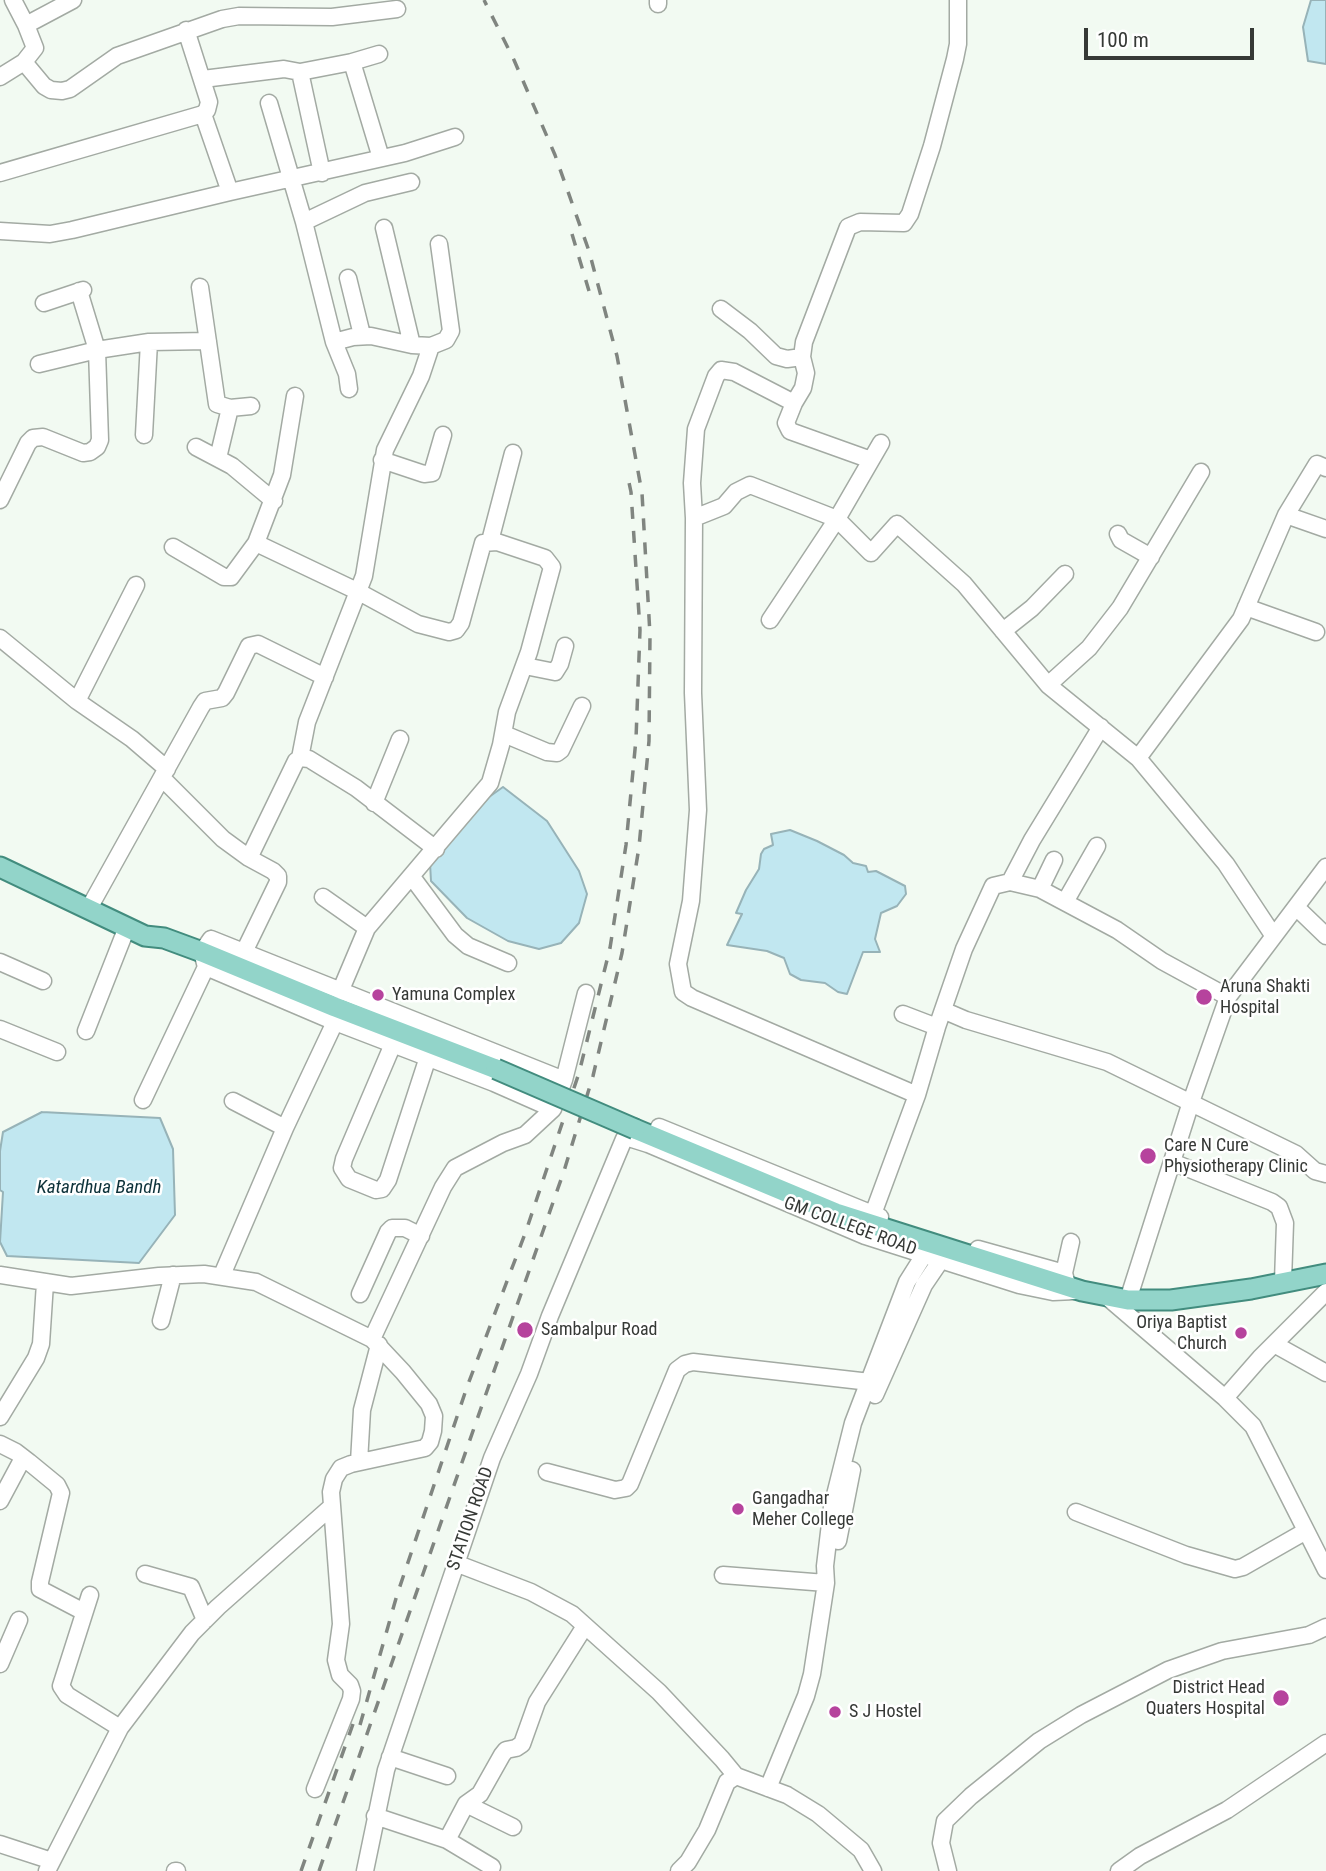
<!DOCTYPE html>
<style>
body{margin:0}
#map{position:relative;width:1326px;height:1871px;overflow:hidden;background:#f2faf2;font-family:"Roboto Condensed",sans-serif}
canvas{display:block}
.scale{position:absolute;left:1084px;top:28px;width:170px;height:32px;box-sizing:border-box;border:4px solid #363936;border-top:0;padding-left:9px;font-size:21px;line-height:24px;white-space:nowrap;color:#363936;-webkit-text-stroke:5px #fff;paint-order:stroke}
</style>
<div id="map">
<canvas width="1326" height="1871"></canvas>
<div class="scale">100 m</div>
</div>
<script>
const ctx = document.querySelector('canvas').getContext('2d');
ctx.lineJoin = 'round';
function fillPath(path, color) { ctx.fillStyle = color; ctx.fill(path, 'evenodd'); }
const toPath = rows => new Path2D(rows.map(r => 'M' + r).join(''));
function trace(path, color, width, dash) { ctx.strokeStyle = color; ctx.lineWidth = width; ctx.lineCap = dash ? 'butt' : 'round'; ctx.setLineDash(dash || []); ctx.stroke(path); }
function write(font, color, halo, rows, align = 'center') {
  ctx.font = font + ' "Roboto Condensed",sans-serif'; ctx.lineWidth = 5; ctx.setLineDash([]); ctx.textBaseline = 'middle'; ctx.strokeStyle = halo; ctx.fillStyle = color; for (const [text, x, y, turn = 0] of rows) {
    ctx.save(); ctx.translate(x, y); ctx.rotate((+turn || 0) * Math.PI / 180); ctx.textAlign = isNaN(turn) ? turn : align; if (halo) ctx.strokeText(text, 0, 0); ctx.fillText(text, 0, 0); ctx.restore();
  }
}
const water = toPath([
 [1311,0,1326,0,1326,64,1308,61,1303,27,1311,0],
 [503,787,547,821,579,871,587,894,579,923,561,943,539,949,508,941,467,918,431,881,430,863,489,797,503,787],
 [790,830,817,841,844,855,853,863,866,866,868,872,876,871,905,886,906,894,897,906,881,913,875,939,880,952,863,952,847,994,838,992,825,983,801,980,790,974,784,958,767,951,727,945,742,914,736,913,746,890,759,869,761,854,764,849,773,845,771,834,790,830],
 [42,1112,160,1118,173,1149,175,1215,139,1263,7,1256,0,1242,3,1192,0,1190,0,1151,3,1132,42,1112]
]);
const minor = toPath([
 [658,4,658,0],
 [26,25,73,0],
 [24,62,44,86,51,90,62,91,70,89,117,56,222,19,239,16,332,17,397,9],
 [352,62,381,158],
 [300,72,322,173],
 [0,77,24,62,35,48,26,25,13,0],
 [203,79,284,69,300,72,352,62,379,54],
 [269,103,304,222,334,342,353,337,371,336,412,345,431,346],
 [203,114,230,192],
 [0,173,203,114,207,110,209,102,186,30],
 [304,222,365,193,411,182],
 [384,228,412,345],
 [0,231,50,234,72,230,230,192,405,153,455,137],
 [348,278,362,335],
 [200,287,217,404,230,408,251,406],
 [44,303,83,290],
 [721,309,750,331,776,356,787,359,802,357],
 [334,342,347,374,349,389],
 [39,364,97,350,149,342,208,341],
 [295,396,282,475,256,543,359,592,418,624,449,632,456,630,461,623,483,543,497,542,545,558,552,567,529,652,507,712,501,745,490,783,367,928,340,992],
 [794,403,786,423,790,431,871,460],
 [144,435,149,342],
 [196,447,232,466,274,501],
 [218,458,230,408],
 [382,460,424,474,432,473,443,435],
 [0,500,28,443,33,438,43,437,83,453,90,452,97,447,100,440,97,350,79,291],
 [1286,515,1326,529],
 [694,518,724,506,736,492,750,485,837,519,871,553,897,524,964,584,1048,685,1138,758,1226,864,1273,935],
 [1118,534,1121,540,1151,557],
 [490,541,513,453],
 [173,547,224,577,231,577,256,543],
 [1246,607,1316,632],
 [770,620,837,519,881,443],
 [1003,631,1032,608,1065,574],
 [0,638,77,701,132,739,167,769],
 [525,666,555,672,560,664,565,646],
 [1048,685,1089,648,1120,608,1201,472],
 [77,701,136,585],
 [504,734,547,752,557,753,561,750,582,706],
 [300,758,307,722,364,576,385,450,421,376,431,346,446,340,451,331,439,244],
 [1138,758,1241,619,1286,515,1317,464,1326,468],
 [162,778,223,839,249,858,273,871,278,876,278,882,244,952],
 [374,803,400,739],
 [249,858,296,761,300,758,309,759,356,788,436,849],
 [412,877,455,935,468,946,508,963],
 [1010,882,1032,840,1101,727],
 [1040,889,1054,860],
 [323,897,367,928],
 [93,901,201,707,205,701,222,698,226,693,249,646,258,644,325,677],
 [1065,902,1097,846],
 [1296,907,1326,936],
 [211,939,564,1080,553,1109,494,1083,335,1022,206,967,202,952,211,939],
 [0,962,43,981],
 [945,1011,966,1020,1107,1062,1296,1154,1315,1171,1326,1174],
 [903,1014,937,1027],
 [0,1029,57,1052],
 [86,1031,127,927],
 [393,1044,344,1159,342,1168,349,1179,376,1190,382,1189,388,1180,428,1057],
 [564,1080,586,993],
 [917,1095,692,998,683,992,678,964,691,901,698,810,693,693,694,518,692,483,696,429,716,376,721,370,734,372,794,403,803,388,806,373,802,357,804,342,848,227,860,222,904,223,910,214,932,146,955,59,958,44,958,0],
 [143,1100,206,967],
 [233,1101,285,1128],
 [659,1127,880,1217],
 [1172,1162,1272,1202,1279,1207,1285,1223,1283,1281],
 [873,1214,917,1095,937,1027,964,949,993,886,1010,882,1040,889,1117,930,1162,961,1228,997],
 [978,1249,1064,1273,1067,1285],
 [1064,1273,1071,1242],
 [0,1275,71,1286,159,1276,204,1274,256,1282,372,1339,403,1372,429,1404,434,1416,433,1431,430,1442,425,1448,351,1464,341,1468,334,1479,331,1492,341,1624,336,1660,340,1675,350,1685,352,1691,351,1699,315,1789],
 [222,1275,285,1128,335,1022],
 [360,1294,388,1232,392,1228,405,1228,421,1236],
 [1106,1296,1225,1398,1253,1426,1326,1570],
 [1128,1300,1191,1102,1228,997,1326,867],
 [161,1321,173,1275],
 [372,1339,443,1187,455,1168,503,1143,525,1135,553,1109],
 [1274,1344,1326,1373],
 [875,1395,924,1285,941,1260],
 [1225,1398,1260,1358,1326,1292],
 [0,1417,36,1358,41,1344,45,1283],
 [0,1444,16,1452,29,1462,57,1485,61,1493,40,1582,40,1589,84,1612],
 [359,1462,362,1410,379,1345],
 [547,1472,615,1490,626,1488,630,1484,677,1370,685,1364,693,1362,870,1382],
 [0,1501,23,1458],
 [1076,1512,1186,1555,1235,1569,1243,1567,1306,1531],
 [838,1541,852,1470],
 [458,1564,531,1592,572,1614,659,1692,722,1759,736,1776,787,1795,818,1814,861,1850,873,1871],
 [145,1574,191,1587,205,1620],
 [723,1575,826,1583],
 [90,1595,61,1686,67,1695,120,1728],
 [0,1664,19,1620],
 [390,1757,447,1776],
 [768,1788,806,1696,812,1674,826,1583,825,1566,832,1507,853,1423,907,1282,924,1255],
 [466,1804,513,1827],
 [375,1816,447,1840,466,1804,480,1794,502,1755,506,1750,516,1748,522,1744,537,1702,585,1626],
 [447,1840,492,1867],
 [0,1844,52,1861],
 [47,1871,120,1728,192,1633,218,1607,331,1507],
 [175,1871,177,1871],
 [365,1871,386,1770,492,1458,529,1374,550,1316,624,1139,629,1138,648,1144,865,1236,1019,1285,1053,1292,1075,1291],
 [679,1871,688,1862,707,1830,727,1782,736,1776],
 [948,1871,941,1843,945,1821,971,1796,1039,1741,1081,1715,1168,1670,1222,1651,1309,1635,1326,1627],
 [1119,1871,1140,1856,1227,1810,1326,1743]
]);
const major = toPath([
 [0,867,145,936,164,938,202,952,335,1007,496,1069],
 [635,1129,836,1213,1082,1291,1128,1300,1171,1300,1251,1289,1326,1274]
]);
const rail = toPath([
 [572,234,589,291],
 [360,1725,397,1595,467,1387,526,1231,579,1073,610,948,626,845,636,739,640,630,631,492,627,473],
 [301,1871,353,1724],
 [319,1871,564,1171,593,1076,622,953,639,847,649,741,650,635,642,493,617,356,589,251,555,155,514,60,484,0]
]);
const majorBridge = toPath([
 [496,1069,635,1129]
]);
const markers = [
 [378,995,7,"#b6439d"],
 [1204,997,9,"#b6439d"],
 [1148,1156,9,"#b6439d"],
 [525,1330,9,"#b6439d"],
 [1241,1333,7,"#b6439d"],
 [738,1509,7,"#b6439d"],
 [1281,1698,9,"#b6439d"],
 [835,1712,7,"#b6439d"]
];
const poiNames = [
 ["Aruna Shakti",1220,987],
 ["Hospital",1220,1008],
 ["Yamuna Complex",392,995],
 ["Care N Cure",1164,1146],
 ["Physiotherapy Clinic",1164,1167],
 ["Oriya Baptist",1227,1323,"right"],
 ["Church",1227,1344,"right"],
 ["Sambalpur Road",541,1330],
 ["Gangadhar",752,1499],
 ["Meher College",752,1520],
 ["District Head",1265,1688,"right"],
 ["Quaters Hospital",1265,1709,"right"],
 ["S J Hostel",849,1712]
];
const streetNames = [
 ["GM COLLEGE ROAD",850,1227,20],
 ["STATION ROAD",471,1519,-71]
];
const waterNames = [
 ["Katardhua Bandh",99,1188]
];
fillPath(water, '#c1e7f0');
trace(water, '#97b3b8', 2);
trace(minor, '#a3aaa3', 19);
trace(major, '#428c7e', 23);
trace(minor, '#fff', 16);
trace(major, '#92d4c9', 19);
trace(rail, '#808580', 3.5, [12, 12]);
trace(majorBridge, '#428c7e', 23, []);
trace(majorBridge, '#92d4c9', 19);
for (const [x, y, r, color] of markers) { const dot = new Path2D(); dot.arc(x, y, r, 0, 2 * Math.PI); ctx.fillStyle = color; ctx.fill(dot); trace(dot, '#fff', 2.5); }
write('18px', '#363936', '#fff', poiNames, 'left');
write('18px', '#363936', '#fff', streetNames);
write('italic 19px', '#0d323a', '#fff', waterNames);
</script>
